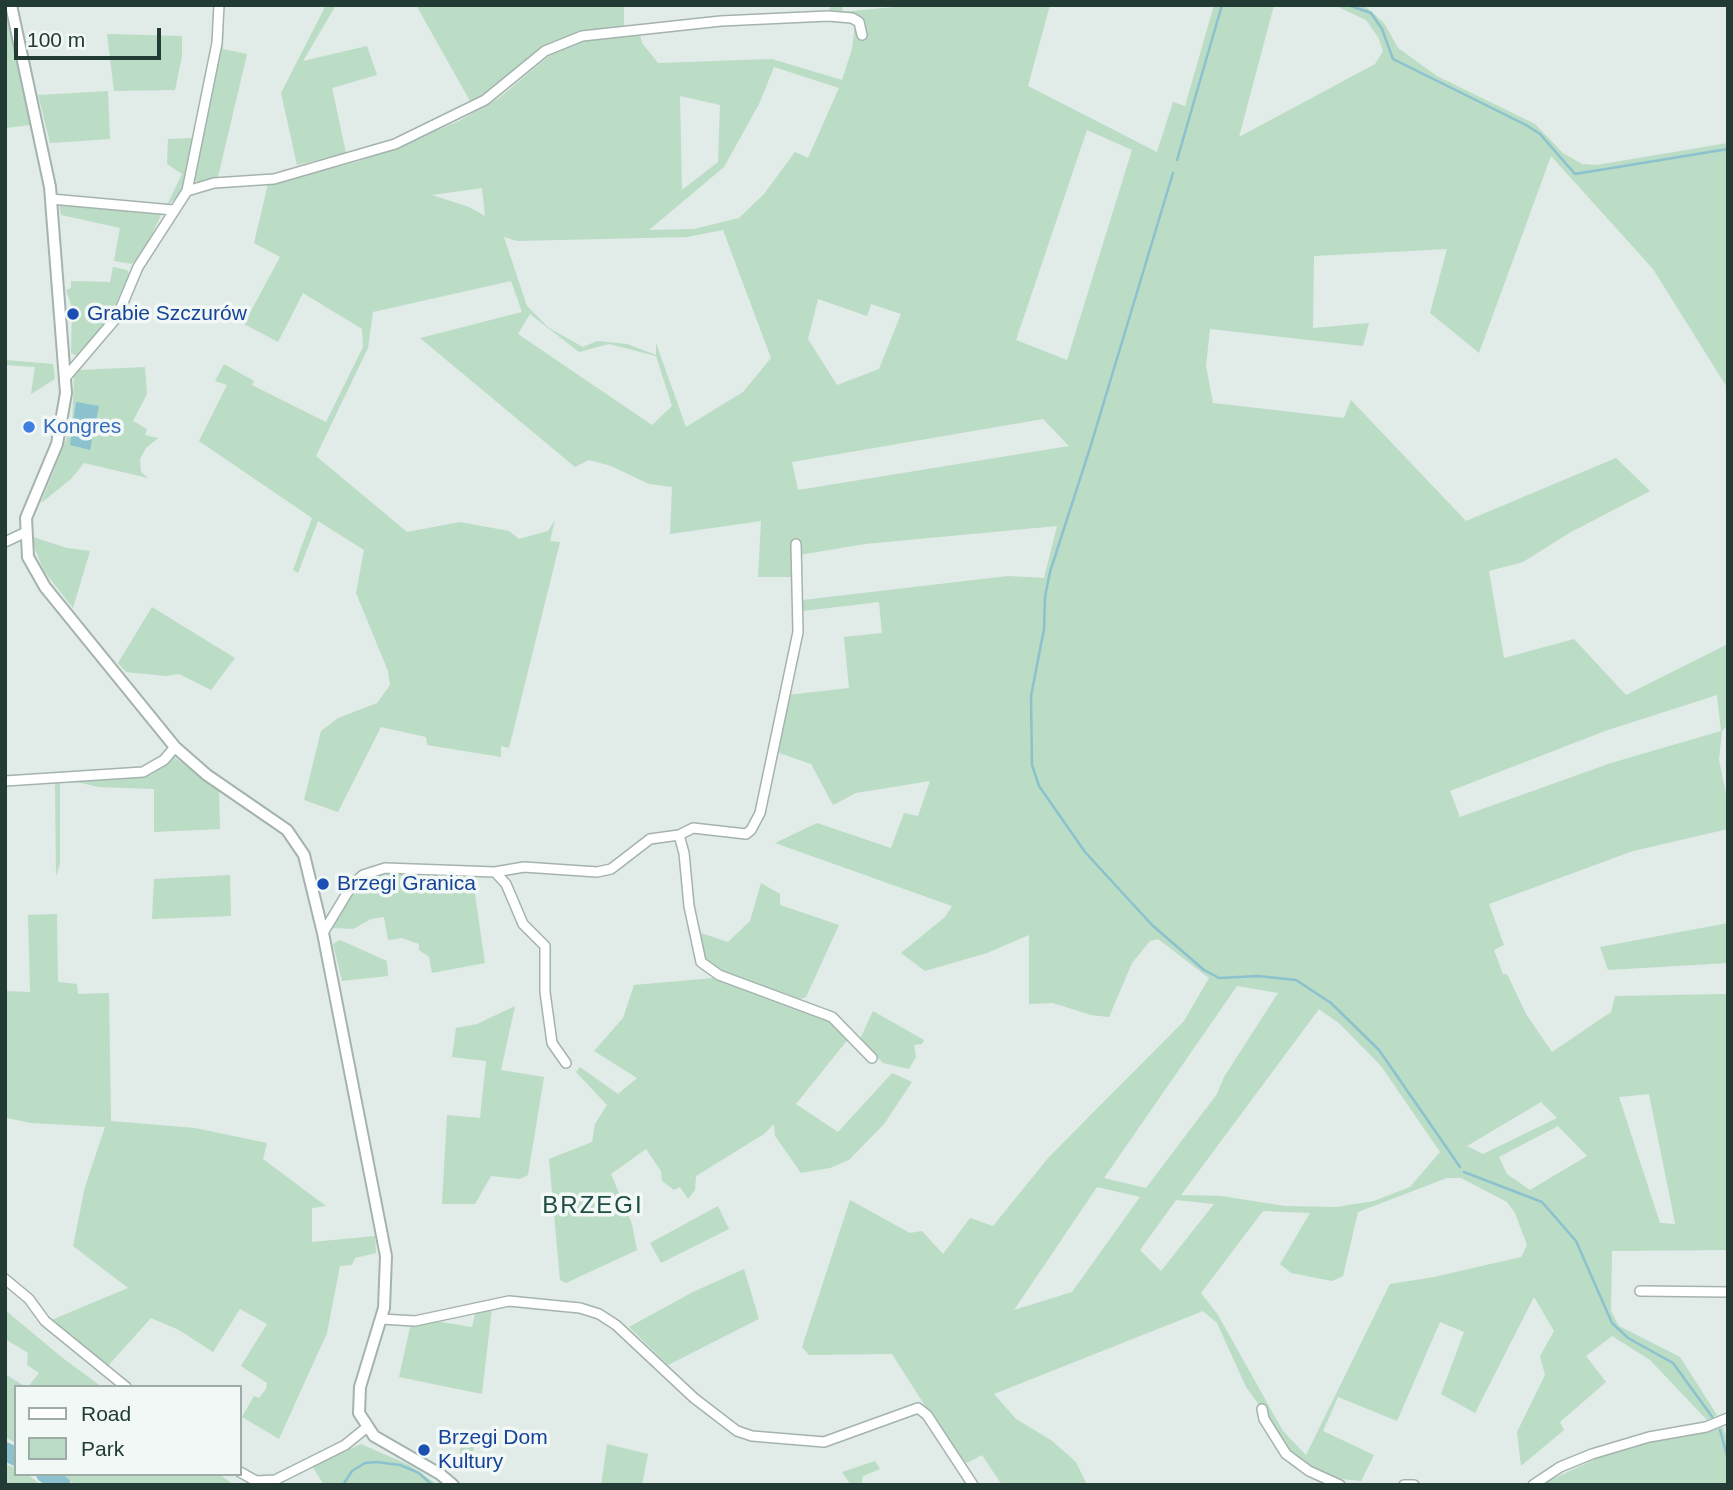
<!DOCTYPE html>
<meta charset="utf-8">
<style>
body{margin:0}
#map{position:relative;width:1733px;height:1490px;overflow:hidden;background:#e1ebe7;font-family:Arial,sans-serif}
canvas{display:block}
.frame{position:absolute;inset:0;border:7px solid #223b35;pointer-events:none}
.legend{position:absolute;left:14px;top:1385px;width:228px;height:91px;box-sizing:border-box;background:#f1f8f5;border:2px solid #9eaca8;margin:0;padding:9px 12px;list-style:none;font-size:21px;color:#223b35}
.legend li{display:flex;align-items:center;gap:14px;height:35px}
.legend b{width:35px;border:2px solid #9eaca8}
.scale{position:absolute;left:14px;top:28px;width:147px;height:32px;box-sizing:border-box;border:4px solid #223b35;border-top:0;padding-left:9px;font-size:21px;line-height:24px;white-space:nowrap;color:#223b35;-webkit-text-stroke:5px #f1f8f5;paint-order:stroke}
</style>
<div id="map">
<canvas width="1733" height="1490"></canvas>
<div class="frame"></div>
<ul class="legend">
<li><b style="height:9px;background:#fff"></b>Road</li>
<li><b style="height:19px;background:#bbdcc5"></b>Park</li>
</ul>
<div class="scale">100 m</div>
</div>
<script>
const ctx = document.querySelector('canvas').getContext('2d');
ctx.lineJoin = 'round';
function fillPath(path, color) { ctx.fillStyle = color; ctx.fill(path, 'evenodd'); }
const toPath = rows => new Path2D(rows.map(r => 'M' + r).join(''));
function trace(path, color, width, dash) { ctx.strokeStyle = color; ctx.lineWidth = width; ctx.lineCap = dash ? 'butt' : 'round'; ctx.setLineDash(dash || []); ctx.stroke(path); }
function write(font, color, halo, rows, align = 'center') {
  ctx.font = font + ' Arial,sans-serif'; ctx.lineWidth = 7; ctx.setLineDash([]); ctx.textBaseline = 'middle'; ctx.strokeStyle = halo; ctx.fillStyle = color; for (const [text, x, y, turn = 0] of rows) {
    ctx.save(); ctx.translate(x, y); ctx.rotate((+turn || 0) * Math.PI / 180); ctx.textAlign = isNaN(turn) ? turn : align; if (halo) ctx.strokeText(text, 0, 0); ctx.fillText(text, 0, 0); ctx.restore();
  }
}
const green = toPath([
 [326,5,336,5,303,61,367,46,377,75,332,88,346,153,297,165,281,93],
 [416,5,624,5,624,27,588,30,546,45,476,102,470,101],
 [832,5,843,5,842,12,915,5,1050,5,1028,86,1157,152,1173,102,1185,106,1214,5,1274,5,1239,137,1375,64,1383,51,1378,37,1366,20,1334,5,1364,5,1384,23,1398,48,1437,76,1535,124,1563,153,1582,164,1596,165,1728,143,1728,389,1653,269,1551,156,1479,353,1430,313,1447,249,1314,256,1313,328,1369,323,1363,346,1210,329,1206,366,1213,403,1344,418,1351,400,1466,521,1616,458,1650,491,1571,532,1523,562,1489,571,1504,658,1574,639,1626,695,1728,644,1728,725,1722,731,1719,760,1728,803,1728,829,1633,851,1489,904,1504,945,1494,950,1503,974,1507,974,1526,1014,1552,1052,1611,1012,1615,996,1728,994,1728,1250,1612,1251,1611,1311,1619,1326,1680,1357,1717,1415,1707,1420,1650,1360,1612,1336,1586,1356,1606,1382,1560,1422,1564,1430,1521,1466,1517,1432,1545,1375,1540,1356,1554,1331,1534,1297,1475,1413,1441,1394,1464,1332,1440,1322,1397,1421,1338,1397,1323,1431,1374,1455,1361,1481,1342,1479,1324,1474,1304,1463,1282,1443,1265,1413,1246,1387,1217,1323,1203,1311,994,1394,1016,1419,1051,1440,1076,1462,1087,1485,1002,1485,982,1455,967,1463,959,1459,892,1354,809,1355,802,1347,850,1200,910,1233,922,1231,943,1254,970,1218,993,1226,1049,1157,1184,1021,1209,978,1158,939,1150,941,1132,963,1109,1017,1091,1015,1053,1003,1029,1004,1029,935,987,953,925,971,901,953,945,917,952,906,775,843,817,823,891,848,904,813,918,816,930,781,856,793,833,805,811,764,779,753,788,695,849,688,844,637,882,633,879,602,803,611,803,600,1008,576,1044,578,1057,526,865,544,793,556,793,577,758,577,761,521,670,534,672,487,649,484,611,466,589,460,575,467,420,338,522,312,511,281,373,312,368,348,316,456,407,532,460,522,509,531,519,539,548,531,555,520,550,541,560,542,509,748,501,746,501,757,427,745,426,737,381,727,338,812,304,800,321,731,338,718,377,703,390,685,388,671,356,593,364,550,318,521,298,573,293,570,312,518,199,441,227,385,215,381,224,364,254,381,252,385,326,422,363,347,362,329,303,293,278,342,244,324,280,257,254,243,268,184,360,161,459,121,499,98,555,51,590,37,640,34,642,43,658,63,772,59,842,80,852,49,855,24,829,20,827,12],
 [774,67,839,88,808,158,795,152,764,194,739,218,694,229,649,230,724,167,759,104],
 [680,96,720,105,718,162,682,190],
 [1087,130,1132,150,1067,360,1016,340],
 [482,188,485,216,469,207,432,195],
 [723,230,771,358,743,392,686,427,656,343,656,355,627,344,597,341,583,347,549,328,527,306,504,237,517,241,687,237],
 [818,299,867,316,871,304,901,314,879,369,837,385,808,339],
 [530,314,579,352,609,344,656,356,672,406,652,425,518,334],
 [1043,419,1069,446,798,490,792,462],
 [1717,695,1721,731,1611,763,1460,817,1450,791,1605,731],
 [1237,986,1278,993,1224,1077,1217,1094,1146,1188,1104,1178],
 [1319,1009,1340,1024,1381,1066,1440,1152,1410,1187,1374,1201,1336,1207,1285,1206,1221,1196,1181,1195],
 [1649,1094,1675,1223,1675,1224,1660,1223,1619,1097],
 [1541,1102,1557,1118,1483,1154,1467,1146],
 [1558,1126,1587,1156,1530,1190,1507,1174,1499,1157],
 [1447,1178,1461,1178,1507,1202,1515,1213,1527,1245,1521,1257,1434,1277,1390,1284,1306,1455,1283,1431,1218,1315,1201,1293,1263,1211,1310,1213,1280,1264,1291,1273,1332,1281,1343,1276,1358,1212],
 [1097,1187,1140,1197,1072,1292,1014,1310],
 [1176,1200,1214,1204,1161,1271,1140,1250],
 [221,11,224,11,223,49,247,54,218,177,198,183,192,177],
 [6,15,31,125,5,128,5,16],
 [107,34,182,36,182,56,175,90,114,91],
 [108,91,110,139,50,143,38,95],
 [192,138,184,184,177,198,167,205,182,174,167,164,168,139],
 [59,204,158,213,161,215,146,247,132,264,114,261,120,228,61,215],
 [113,267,127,270,129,274,113,310,97,337,78,356,71,353,72,307,66,290,71,288,71,281,110,282],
 [5,360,53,364,55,379,31,394,35,367,5,365],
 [145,367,147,394,133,421,147,429,145,435,158,438,146,448,140,459,141,472,148,478,84,463,71,479,41,503,72,425,74,376,79,370],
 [33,537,67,548,90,551,73,608,44,571,34,547],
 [152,607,235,658,211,690,179,674,166,676,126,672,118,663],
 [174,757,219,790,220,829,154,832,154,789,99,787,67,780,151,775],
 [60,781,60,864,56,876,55,782],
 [391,873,472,874,485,963,432,973,429,957,419,950,419,944,402,938,388,940,384,917,371,919,353,929,333,928,349,895,361,882],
 [230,875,231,916,152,919,154,879],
 [761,883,780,894,780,905,839,925,806,997,800,999,720,970,704,961,701,933,728,942,750,921],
 [57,914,58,982,77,984,78,994,109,993,111,1121,195,1128,267,1143,263,1159,326,1206,312,1208,312,1242,375,1236,376,1253,355,1258,352,1265,340,1266,327,1333,279,1439,242,1417,254,1396,259,1398,266,1389,267,1383,241,1366,267,1324,240,1309,213,1352,179,1330,151,1318,107,1367,49,1321,128,1288,73,1246,85,1187,105,1127,31,1123,7,1118,5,991,30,992,28,915],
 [1728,923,1728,963,1608,970,1600,947],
 [340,940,387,961,388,976,342,981,333,944],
 [713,978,835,1023,849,1038,796,1104,838,1132,892,1073,912,1082,884,1124,849,1160,830,1168,801,1173,775,1136,774,1124,764,1134,696,1176,695,1190,688,1199,680,1187,674,1190,662,1181,661,1171,646,1149,611,1174,632,1224,637,1250,566,1283,560,1280,549,1159,592,1142,595,1124,607,1105,576,1072,580,1067,618,1094,637,1078,594,1051,623,1018,634,985],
 [515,1006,501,1070,544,1077,528,1175,520,1179,491,1176,475,1204,442,1204,447,1115,480,1118,486,1061,452,1057,456,1028,477,1024],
 [873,1011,924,1040,922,1044,914,1045,916,1057,909,1069,883,1063,860,1039],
 [718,1206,729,1229,661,1263,650,1243],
 [744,1269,759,1319,668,1365,629,1327,693,1292],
 [492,1308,482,1394,399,1377,411,1323,435,1321,472,1327,476,1310],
 [5,1310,64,1359,102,1387,28,1387,39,1373,27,1365,28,1353,5,1339],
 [5,1374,26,1387,16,1387,16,1443,5,1437],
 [1723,1427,1728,1441,1728,1485,1539,1485,1616,1450],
 [462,1430,476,1431,472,1461,459,1460],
 [361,1444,409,1465,438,1485,324,1485,312,1466],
 [607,1444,648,1454,642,1485,601,1485],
 [875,1461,880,1469,863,1476,861,1485,851,1485,842,1472],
 [5,1464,16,1468,16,1474,27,1474,41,1485,5,1485],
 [55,1474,219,1474,234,1485,78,1485]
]);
const water = toPath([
 [76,402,99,406,90,450,70,445]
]);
const stream = toPath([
 [1348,5,1371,13,1382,29,1393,59,1526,125,1540,134,1575,174,1728,149],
 [1177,160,1222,5],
 [1173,173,1090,448,1050,572,1045,597,1044,629,1031,696,1032,765,1039,786,1085,852,1152,925,1204,970,1219,978,1258,976,1296,980,1331,1003,1379,1050,1460,1167],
 [1464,1172,1542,1202,1576,1241,1612,1323,1628,1338,1673,1363,1713,1418],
 [1720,1430,1728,1459],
 [343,1485,352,1471,365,1463,377,1462,400,1465,419,1473,432,1485]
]);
const river = toPath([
 [5,1451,16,1457],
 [45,1474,62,1485]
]);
const minor = toPath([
 [187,191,217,43,219,5],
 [51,199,173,210],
 [65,378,117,317,138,267,187,191,214,183,274,179,395,144,485,100,545,51,582,36,721,21,828,16,852,18,859,22,862,35],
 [5,542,24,533],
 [5,781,143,772,164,760,175,747],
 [679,835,684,853,689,906,701,962,719,975,832,1017,872,1058],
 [495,872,506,884,523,924,545,946,545,992,552,1043,566,1063],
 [323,933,352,885,363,875,385,868,495,872,524,867,597,872,611,869,650,839,679,835,693,828,746,834,751,830,760,813,798,632,796,544],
 [5,1279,29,1299,45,1321,126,1387],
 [1640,1291,1728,1292],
 [381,1319,415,1321,509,1301,580,1308,599,1314,616,1325,694,1398,737,1431,752,1436,824,1442,918,1408,927,1415,973,1485],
 [1262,1409,1264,1419,1286,1454,1309,1471,1340,1485],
 [240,1472,256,1481,275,1480,345,1445,366,1428],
 [1404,1485,1414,1485],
 [1533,1485,1560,1467,1592,1454,1649,1437,1706,1427,1728,1418]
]);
const tertiary = toPath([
 [11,5,50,187,66,393,57,444,26,518,28,557,45,587,175,747,207,775,287,830,304,855,323,933,386,1256,384,1308,360,1387,359,1413,374,1436,440,1474,453,1485]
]);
const markers = [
 [73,314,7,"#1a4fb4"],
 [29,427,7,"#3f7fe0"],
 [323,884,7,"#1a4fb4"],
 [424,1450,7,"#1a4fb4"]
];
const transitNames = [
 ["Grabie Szczurów",87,314],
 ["Brzegi Granica",337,884],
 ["Brzegi Dom",438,1438],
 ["Kultury",438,1462]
];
const shopNames = [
 ["Kongres",43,427]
];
const quarterNames = [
 ["BRZEGI",593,1206]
];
fillPath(green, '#bbdcc5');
fillPath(water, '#8bc2ce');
trace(stream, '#8bc2ce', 2.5);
trace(river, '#8bc2ce', 18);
trace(minor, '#a4b3ae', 12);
trace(tertiary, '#a4b3ae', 14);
trace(minor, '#fff', 9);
trace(tertiary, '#fff', 10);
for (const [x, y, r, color] of markers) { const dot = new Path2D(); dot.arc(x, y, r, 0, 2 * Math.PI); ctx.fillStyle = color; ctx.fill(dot); trace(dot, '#f1f8f5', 2.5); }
write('21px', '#164399', '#f1f8f5', transitNames, 'left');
write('21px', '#366cbe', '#f1f8f5', shopNames, 'left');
ctx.letterSpacing = '2px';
write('24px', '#1f4c43', '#f1f8f5', quarterNames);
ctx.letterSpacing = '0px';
</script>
